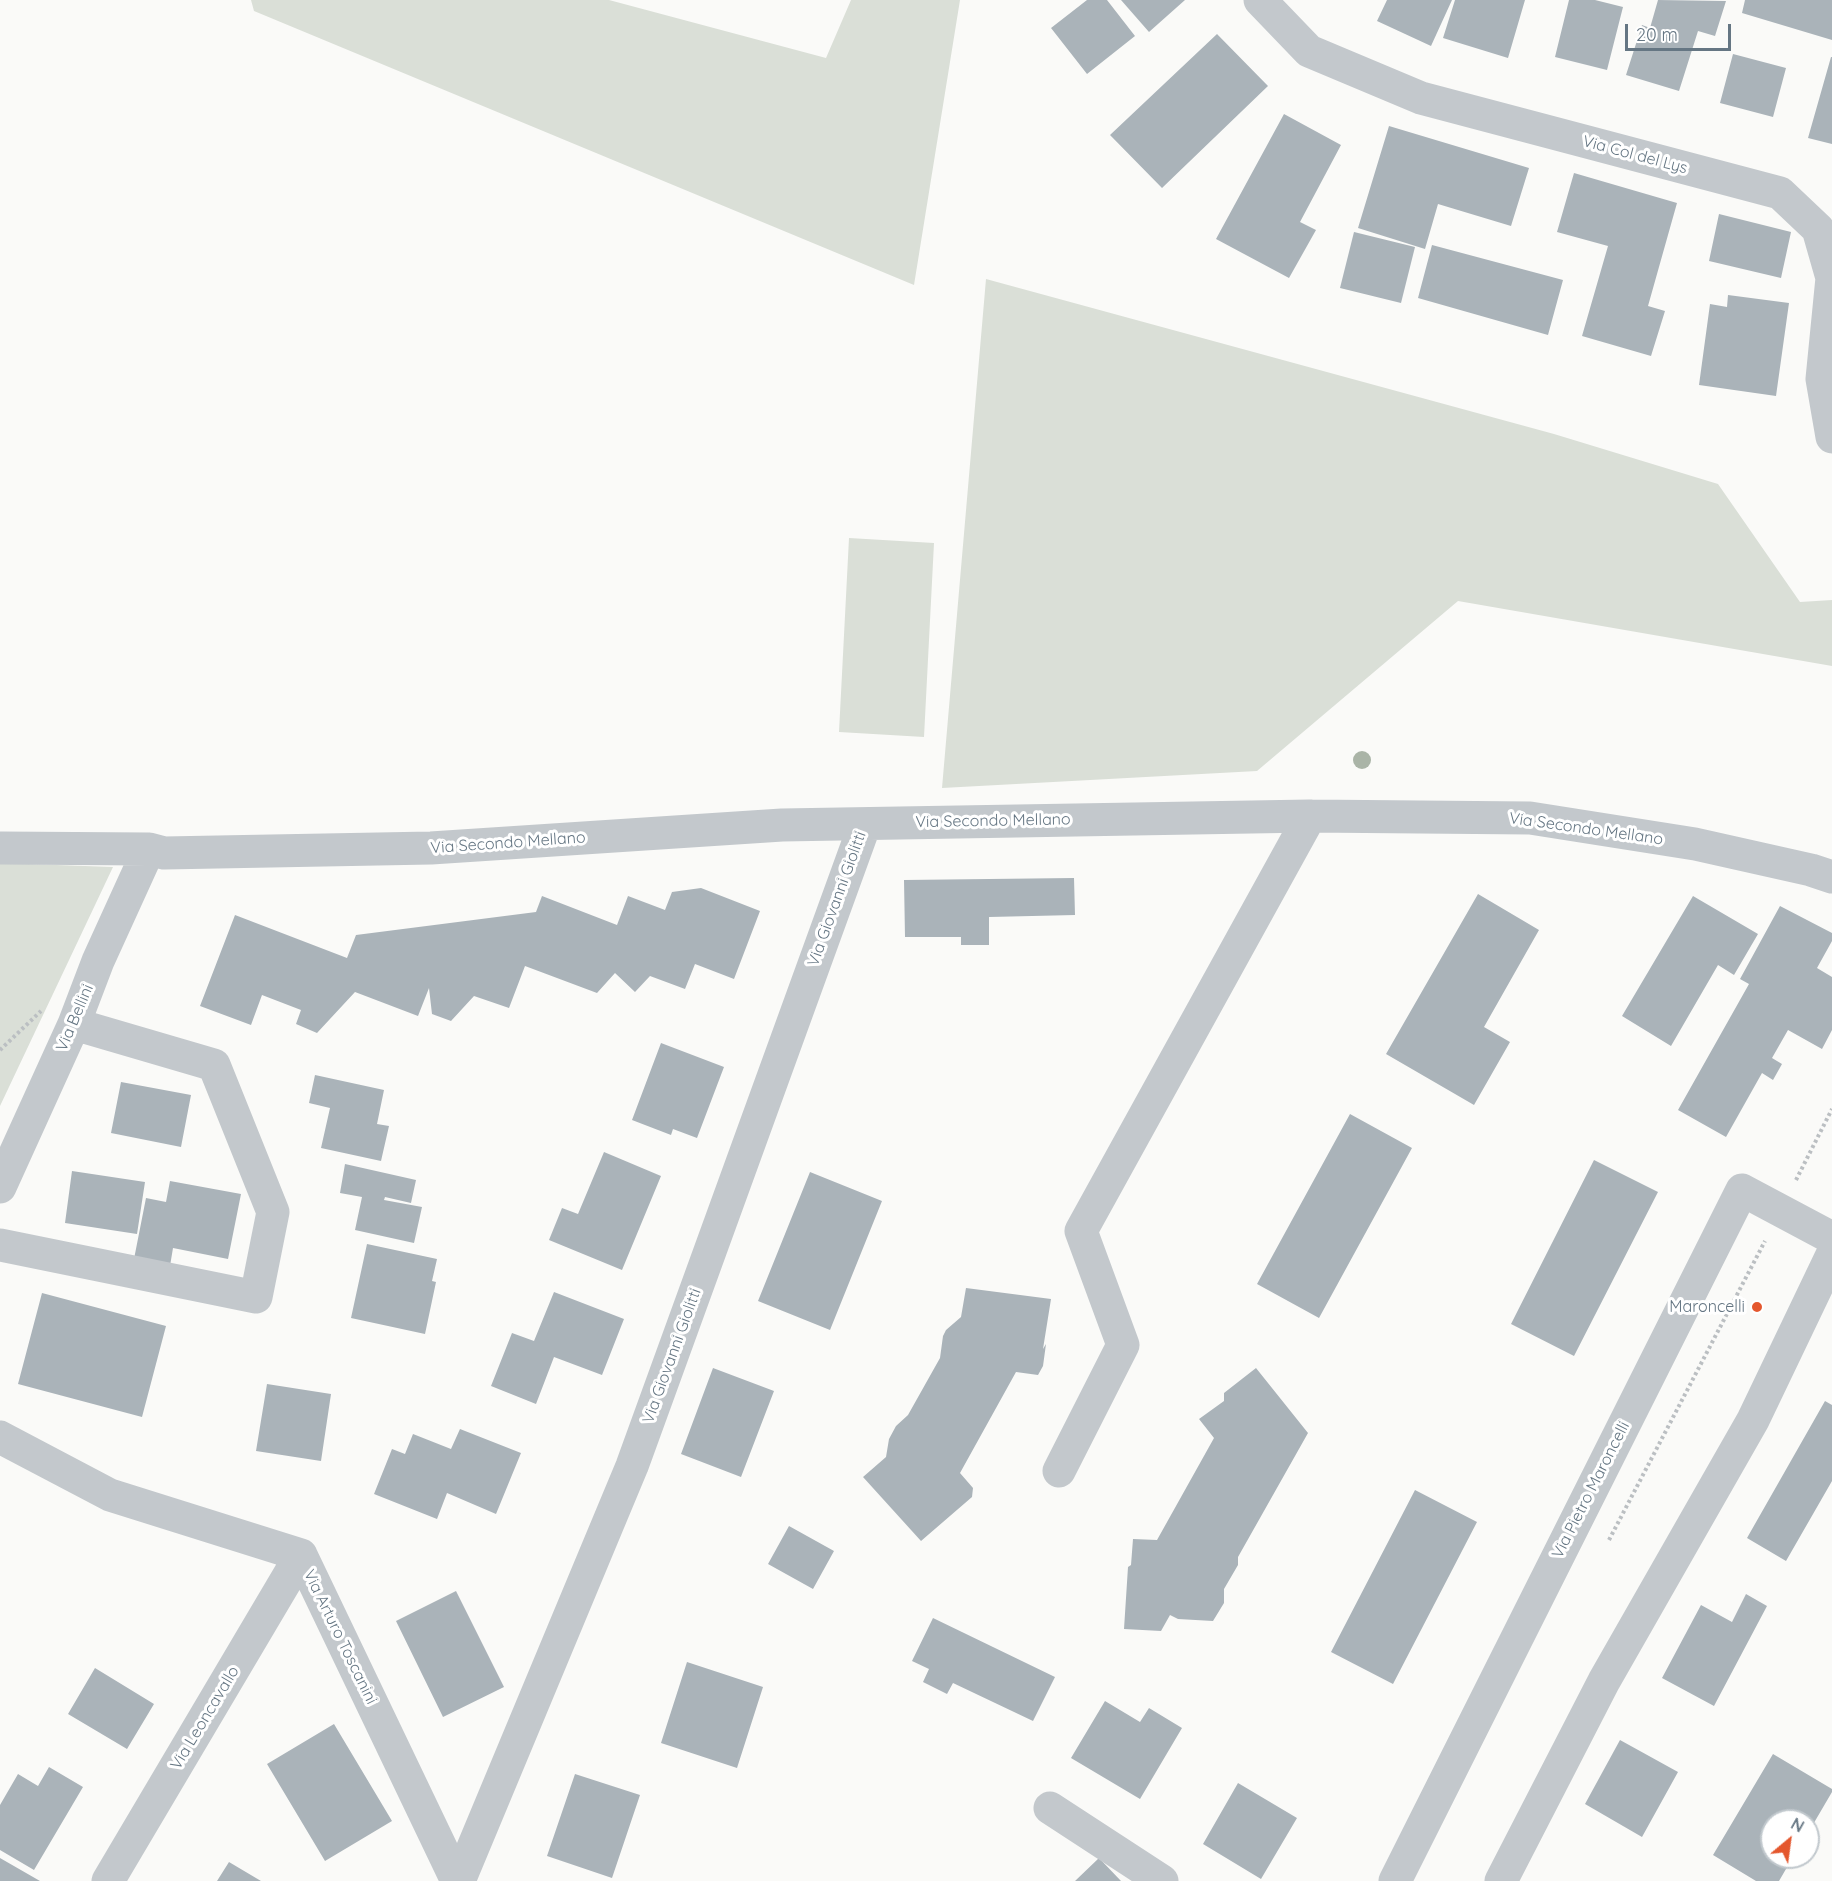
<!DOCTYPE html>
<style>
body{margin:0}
#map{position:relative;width:1832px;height:1881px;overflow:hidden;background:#fafaf8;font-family:Quicksand,sans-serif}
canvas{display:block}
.north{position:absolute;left:1760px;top:1809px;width:60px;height:60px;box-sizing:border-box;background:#fff;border:2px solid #c1c8cd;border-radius:50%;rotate:29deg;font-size:16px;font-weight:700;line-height:24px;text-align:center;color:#657683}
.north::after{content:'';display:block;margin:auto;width:21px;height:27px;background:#e4572e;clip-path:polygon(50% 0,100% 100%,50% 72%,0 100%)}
.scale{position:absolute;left:1625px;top:24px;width:106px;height:27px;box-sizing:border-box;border:3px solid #657683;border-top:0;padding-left:8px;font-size:18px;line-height:21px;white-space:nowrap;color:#657683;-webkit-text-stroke:4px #fff;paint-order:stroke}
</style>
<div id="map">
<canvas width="1832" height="1881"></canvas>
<div class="north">N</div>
<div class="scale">20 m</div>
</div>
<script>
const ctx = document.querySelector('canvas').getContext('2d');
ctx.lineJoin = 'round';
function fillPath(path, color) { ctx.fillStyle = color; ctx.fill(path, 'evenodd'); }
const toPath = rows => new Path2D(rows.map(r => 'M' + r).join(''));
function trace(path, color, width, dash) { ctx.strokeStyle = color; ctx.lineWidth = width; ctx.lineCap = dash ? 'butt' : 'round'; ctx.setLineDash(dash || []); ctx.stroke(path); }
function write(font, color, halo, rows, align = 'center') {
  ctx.font = font + ' Quicksand,sans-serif'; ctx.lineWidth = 6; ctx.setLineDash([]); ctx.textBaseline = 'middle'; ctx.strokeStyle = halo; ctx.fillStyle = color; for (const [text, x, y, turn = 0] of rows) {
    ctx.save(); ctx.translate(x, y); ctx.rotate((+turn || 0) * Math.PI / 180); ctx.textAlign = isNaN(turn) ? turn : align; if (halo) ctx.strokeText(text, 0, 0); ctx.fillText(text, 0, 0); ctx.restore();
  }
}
const green = toPath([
 [251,0,609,0,826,58,851,0,960,0,914,285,254,11],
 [986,279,1554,434,1718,484,1800,602,1832,600,1832,666,1458,601,1257,771,942,788],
 [849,538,934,543,924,737,839,732],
 [0,863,113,867,0,1106]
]);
const building = toPath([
 [1087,0,1107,0,1135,36,1087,74,1051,28],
 [1121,0,1185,0,1149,32],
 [1387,0,1452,0,1431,46,1377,21],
 [1455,0,1525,0,1508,58,1443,38],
 [1569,0,1595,0,1623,7,1607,70,1555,57],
 [1658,0,1726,1,1715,36,1698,31,1679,91,1626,75,1642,25,1650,28],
 [1745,0,1832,0,1832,40,1742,13],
 [1217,34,1268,86,1162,188,1110,135],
 [1733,54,1786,68,1773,117,1720,103],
 [1831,57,1832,57,1832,144,1808,138],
 [1284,114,1341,145,1300,222,1316,230,1289,278,1216,239],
 [1389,126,1529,168,1511,226,1438,204,1425,249,1358,228],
 [1574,173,1677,203,1648,306,1665,311,1651,356,1582,336,1608,246,1557,232],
 [1719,214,1791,232,1781,278,1709,261],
 [1354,232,1415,247,1401,303,1340,288],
 [1432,245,1563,280,1548,335,1418,298],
 [1728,295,1789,303,1776,396,1699,385,1710,304,1727,307],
 [1074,878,1075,915,989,917,989,945,961,945,961,937,905,937,904,880],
 [701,888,760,911,734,979,695,964,685,989,650,976,635,992,615,973,597,993,525,966,509,1008,474,996,451,1021,432,1014,429,988,418,1016,355,992,317,1033,296,1024,301,1010,262,995,251,1025,200,1006,235,915,347,958,356,935,536,912,542,896,617,925,628,896,665,910,672,892],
 [1478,894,1539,930,1484,1027,1510,1042,1474,1105,1386,1054],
 [1693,896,1758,934,1734,975,1718,965,1671,1046,1622,1016],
 [1780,906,1832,933,1832,941,1817,968,1832,977,1832,1030,1822,1049,1788,1030,1772,1058,1782,1064,1773,1080,1762,1073,1726,1137,1678,1110,1749,984,1740,979],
 [661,1043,724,1067,697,1138,673,1129,671,1135,632,1120],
 [315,1075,384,1090,377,1124,389,1126,381,1161,321,1148,330,1108,309,1103],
 [121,1082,191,1095,181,1147,111,1133],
 [1350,1114,1412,1148,1319,1318,1257,1284],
 [604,1152,661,1176,622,1270,549,1240,562,1208,578,1214],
 [1594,1160,1658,1192,1574,1356,1511,1324],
 [345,1164,416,1180,411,1203,385,1197,384,1200,422,1207,414,1243,355,1230,362,1197,340,1193],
 [72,1171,145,1182,137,1234,65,1223],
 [810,1172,882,1201,830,1330,758,1301],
 [170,1181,241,1194,228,1259,173,1248,170,1266,134,1259,146,1198,166,1202],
 [367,1244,437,1259,432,1281,436,1282,425,1334,351,1318],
 [966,1288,1051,1299,1043,1349,1046,1344,1043,1366,1038,1375,1016,1372,960,1473,973,1488,972,1497,921,1541,863,1477,886,1457,889,1439,896,1426,908,1415,940,1358,943,1336,946,1330,961,1317],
 [554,1292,624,1319,602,1375,554,1357,536,1404,491,1386,512,1333,534,1341],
 [42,1293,166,1326,142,1417,18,1384],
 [713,1368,774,1391,741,1477,681,1454],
 [1256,1368,1308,1433,1238,1557,1238,1565,1224,1589,1224,1603,1213,1621,1178,1619,1170,1615,1161,1631,1124,1629,1128,1567,1131,1565,1133,1539,1157,1540,1214,1438,1199,1419,1224,1401,1224,1393],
 [267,1384,331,1394,321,1461,256,1451],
 [1825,1401,1832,1405,1832,1481,1786,1561,1747,1538],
 [460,1429,521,1453,496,1514,447,1493,437,1519,374,1494,392,1449,405,1454,413,1434,451,1449],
 [1415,1490,1477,1522,1393,1684,1331,1652],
 [789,1526,834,1551,813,1589,768,1564],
 [456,1591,504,1687,443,1717,396,1621],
 [1746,1594,1767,1606,1714,1706,1662,1678,1701,1605,1732,1622],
 [933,1618,1055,1677,1033,1721,953,1683,947,1694,923,1682,929,1669,912,1661],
 [687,1662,763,1687,737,1768,661,1743],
 [95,1668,154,1704,127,1749,68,1714],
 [1105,1701,1140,1722,1149,1708,1182,1728,1140,1799,1071,1758],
 [334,1724,392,1821,325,1861,267,1764],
 [1620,1740,1678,1772,1642,1837,1585,1804],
 [1773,1754,1832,1789,1832,1792,1808,1833,1808,1821,1772,1821,1772,1857,1793,1857,1779,1881,1756,1881,1713,1855],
 [49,1767,83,1787,34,1870,0,1850,0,1805,18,1774,38,1786],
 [575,1774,640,1795,612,1878,547,1856],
 [1238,1783,1297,1818,1261,1879,1203,1844],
 [0,1858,40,1881,0,1881],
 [1099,1858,1121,1881,1075,1881],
 [229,1862,261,1881,217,1881]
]);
const path = toPath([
 [0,1050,41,1011],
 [1796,1180,1832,1109],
 [1609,1540,1765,1241]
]);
const street = toPath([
 [1260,0,1309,51,1421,98,1780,193,1818,229,1832,278,1822,379,1832,437],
 [0,848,149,849,164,853,431,848,782,825,1310,816,1530,818,1695,844,1811,870,1832,877],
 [0,1187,74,1024,98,961,149,849],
 [0,1245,256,1297,273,1212,214,1065,74,1024],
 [0,1437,110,1495,301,1555,457,1881],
 [1059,1471,1123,1345,1081,1231,1310,816],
 [1050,1808,1162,1881],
 [108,1881,301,1555],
 [459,1881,632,1466,865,824],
 [1395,1881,1742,1190,1832,1238],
 [1501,1881,1604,1681,1753,1420,1832,1255]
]);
const trees = [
 [1362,760]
];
const markers = [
 [1757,1307,6,"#e4572e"]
];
const streetNames = [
 ["Via Col del Lys",1635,155,15],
 ["Via Secondo Mellano",993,821,-1],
 ["Via Secondo Mellano",1586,829,8],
 ["Via Secondo Mellano",508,843,-4],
 ["Via Giovanni Giolitti",837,899,-70],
 ["Via Bellini",75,1018,-67],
 ["Via Giovanni Giolitti",672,1356,-70],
 ["Via Pietro Maroncelli",1591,1490,-63],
 ["Via Arturo Toscanini",340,1637,64],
 ["Via Leoncavallo",205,1718,-59]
];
const poiNames = [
 ["Maroncelli",1745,1307]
];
fillPath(green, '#dadfd7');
fillPath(building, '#aab3b9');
trace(path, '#bbbfc2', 4, [3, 3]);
trace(street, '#c3c8cc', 33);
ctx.fillStyle = '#aab4a7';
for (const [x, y] of trees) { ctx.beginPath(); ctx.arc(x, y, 9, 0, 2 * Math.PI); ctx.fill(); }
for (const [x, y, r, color] of markers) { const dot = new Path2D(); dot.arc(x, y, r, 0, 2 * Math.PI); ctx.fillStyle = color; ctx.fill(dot); trace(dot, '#fff', 2); }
write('16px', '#657683', '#fff', streetNames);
write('16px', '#657683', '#fff', poiNames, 'right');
</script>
